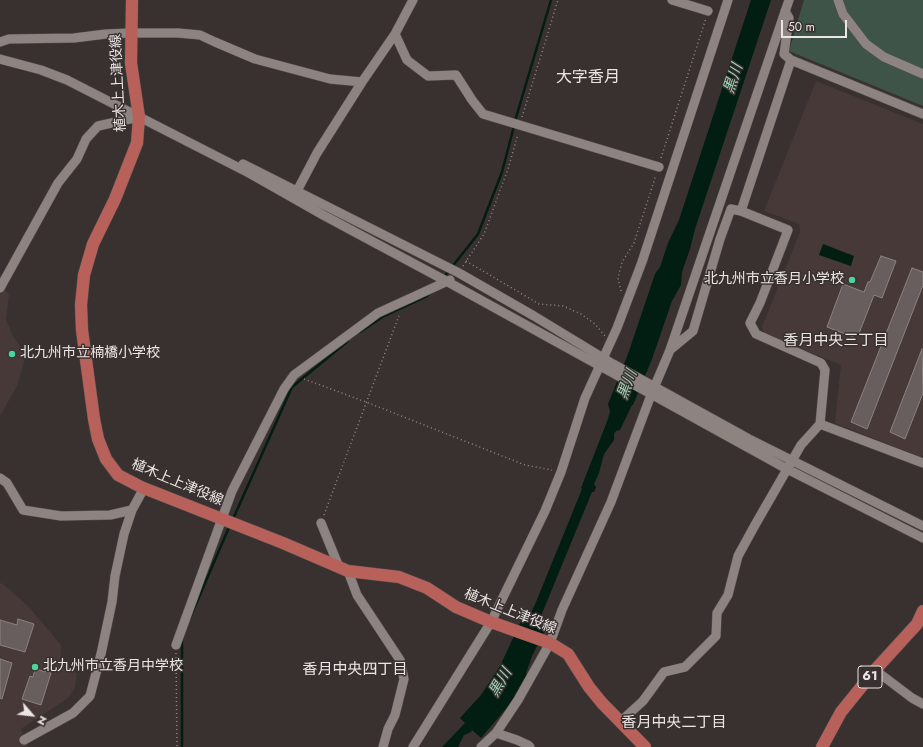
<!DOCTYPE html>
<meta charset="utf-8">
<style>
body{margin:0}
#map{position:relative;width:923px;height:747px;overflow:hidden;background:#39312f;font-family:Jost,sans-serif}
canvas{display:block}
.north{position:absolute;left:12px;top:695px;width:40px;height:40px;-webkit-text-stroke:3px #39312f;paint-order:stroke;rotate:118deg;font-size:11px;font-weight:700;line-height:16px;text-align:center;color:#ebe6e5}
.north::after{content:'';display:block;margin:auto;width:14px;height:18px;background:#ebe6e5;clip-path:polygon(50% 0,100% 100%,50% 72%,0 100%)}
.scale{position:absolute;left:781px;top:20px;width:66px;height:18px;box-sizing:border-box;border:2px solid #ebe6e5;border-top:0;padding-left:5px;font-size:12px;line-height:14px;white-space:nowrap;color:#ebe6e5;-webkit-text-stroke:3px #39312f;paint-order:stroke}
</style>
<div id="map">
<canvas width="923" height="747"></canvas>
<div class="north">N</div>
<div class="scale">50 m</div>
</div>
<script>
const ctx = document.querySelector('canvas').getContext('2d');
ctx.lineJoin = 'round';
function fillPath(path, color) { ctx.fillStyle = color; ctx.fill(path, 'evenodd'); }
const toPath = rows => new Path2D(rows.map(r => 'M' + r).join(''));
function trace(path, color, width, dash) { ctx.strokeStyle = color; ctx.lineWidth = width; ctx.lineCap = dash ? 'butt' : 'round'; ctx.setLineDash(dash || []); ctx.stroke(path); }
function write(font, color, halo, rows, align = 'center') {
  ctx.font = font + ' Jost,"Noto Sans JP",sans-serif'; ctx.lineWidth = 3; ctx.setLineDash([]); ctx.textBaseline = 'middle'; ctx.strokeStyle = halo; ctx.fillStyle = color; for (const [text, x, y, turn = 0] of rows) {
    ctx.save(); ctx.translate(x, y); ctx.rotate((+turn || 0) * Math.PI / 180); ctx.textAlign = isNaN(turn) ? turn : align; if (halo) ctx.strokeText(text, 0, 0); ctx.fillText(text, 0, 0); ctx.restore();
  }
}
const built = toPath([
 [816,81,923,124,923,455,921,457,835,423,841,365,764,333,762,327,800,232,799,224,764,211],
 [0,287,4,288,9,295,6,320,14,338,22,349,25,359,17,386,0,416],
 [2,583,28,606,61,645,61,660,77,674,75,688,68,698,21,729,28,747,0,747,0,584]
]);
const green = toPath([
 [804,0,923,0,923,106,789,51]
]);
const water = toPath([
 [751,0,771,0,695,229,690,249,682,272,681,285,672,301,652,359,633,405,632,405,620,430,616,431,614,434,614,440,604,454,599,473,594,484,596,487,594,492,592,492,541,616,541,627,544,632,532,656,526,673,527,677,509,705,481,738,472,730,471,732,464,735,458,747,442,747,465,723,460,718,481,695,500,666,521,621,530,615,536,602,582,489,581,488,608,419,610,411,608,404,628,354,655,274,660,267,668,243,679,220],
 [823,244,854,256,851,266,819,255]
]);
const stream = toPath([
 [515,121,551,0],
 [444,277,478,234,502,172,514,126],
 [360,332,384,316,427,296,430,293],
 [233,519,292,387,348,341],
 [190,618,230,525],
 [182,747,182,638]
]);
const building = toPath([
 [881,256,896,261,882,298,874,295,858,336,854,334,853,337,827,327,843,284,864,292,868,282,870,282,881,256],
 [912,268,923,272,923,285,867,429,851,422,912,268],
 [922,349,923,393,905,439,890,432,922,349],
 [18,619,34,624,25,652,0,645,0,620,17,625,18,619],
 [0,659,12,663,2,699,0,698,0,659],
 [35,669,51,673,41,705,22,699,30,676,33,677,35,669]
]);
const path = toPath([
 [522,117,558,0],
 [661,158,706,18],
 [466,261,539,304,563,306,581,314,595,324,605,336],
 [463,266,484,234,508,169,518,134],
 [621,291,618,278,622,262,634,243,656,175],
 [304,379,366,402,525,465,552,470],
 [324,515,400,313],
 [176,653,177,747]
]);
const minor = toPath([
 [672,0,708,11],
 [838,0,843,14,866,44,884,57,923,74],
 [785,11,789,18,784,54,791,60,923,114],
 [395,34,407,60,428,76,456,75,472,100,483,114,659,167],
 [0,42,9,39,74,38,106,34,131,33,178,33,200,35,215,42,255,59,330,79,362,82],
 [0,59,41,70,67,80,249,173,323,215,448,282,787,469,923,538],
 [243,164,459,273,534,316,613,364,749,439,923,526],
 [297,191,317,153,362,82,395,34,413,0],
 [741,211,791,60],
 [0,288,58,183,77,159,86,139,98,126,139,117],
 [820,424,923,463],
 [0,478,7,483,23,510,61,516,110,515,132,510],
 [321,523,339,567],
 [348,571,357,595,400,660,404,679,395,715,388,729,383,747],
 [176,645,232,491,284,389,294,375,378,313,450,280],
 [875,670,912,698,923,704],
 [621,721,643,701,664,672,685,667,716,636,717,613,728,595,738,556,755,525,801,445,820,424,825,370,821,363,756,334,750,323,760,303,788,230,741,211,731,209,720,239,693,331,670,350],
 [496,733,517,740,528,745,530,747],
 [24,740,73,713,90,696,101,654,112,602,115,576,124,534,132,510,144,488],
 [413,747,491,622,545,511,561,472,585,398,617,328,642,262,728,0],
 [481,747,496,733,518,700,550,643,562,610,611,502,651,395,670,350,789,0]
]);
const major = toPath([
 [132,0,131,63,139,117,137,143,115,199,93,244,84,275,81,305,82,330,94,419,98,439,106,459,118,475,141,487,283,543,348,571,399,577,427,588,456,607,491,622,550,643,568,654,589,687,602,703,645,747],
 [822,747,841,712,875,670,917,624,923,611]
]);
const markers = [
 [852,280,4,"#4bd49b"],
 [12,354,4,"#4bd49b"],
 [35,667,4,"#4bd49b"]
];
const shields = [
 [870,677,24]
];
const shieldNames = [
 ["61",870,677]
];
const streetNames = [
 ["植木上上津役線",119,83,-93],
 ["植木上上津役線",177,483,23],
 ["植木上上津役線",510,612,22]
];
const poiNames = [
 ["北九州市立香月小学校",844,280,"right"],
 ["北九州市立楠橋小学校",20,354],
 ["北九州市立香月中学校",43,667]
];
const waterNames = [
 ["黒川",734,79,-72],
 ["黒川",628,385,-69],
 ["黒川",501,683,-60]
];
const neighbourhoodNames = [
 ["香月中央三丁目",836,341],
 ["香月中央四丁目",355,670],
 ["香月中央二丁目",674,723]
];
const quarterNames = [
 ["大字香月",588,78]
];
fillPath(built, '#473937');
fillPath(green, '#3f5449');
fillPath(water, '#021d12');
trace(stream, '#021d12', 2.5);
fillPath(building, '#675e5d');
trace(building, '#8b8280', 1);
trace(minor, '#554e4d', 10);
trace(major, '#554e4d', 13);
trace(path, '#908987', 1.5, [1, 3]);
trace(minor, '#8d8381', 9);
trace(major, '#b8615a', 12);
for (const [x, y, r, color] of markers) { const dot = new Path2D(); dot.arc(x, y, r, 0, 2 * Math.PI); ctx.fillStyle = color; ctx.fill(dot); trace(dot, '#39312f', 1.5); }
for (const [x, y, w] of shields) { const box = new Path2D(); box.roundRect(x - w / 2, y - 11, w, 22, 3); ctx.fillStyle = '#39312f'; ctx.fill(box); trace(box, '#ebe6e5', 1); }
write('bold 13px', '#ebe6e5', null, shieldNames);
write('14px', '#ebe6e5', '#39312f', streetNames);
write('14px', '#ebe6e5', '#39312f', poiNames, 'left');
write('italic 15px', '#9ad3b6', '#39312f', waterNames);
write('15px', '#ebe6e5', '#39312f', neighbourhoodNames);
write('16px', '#ebe6e5', '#39312f', quarterNames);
</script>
